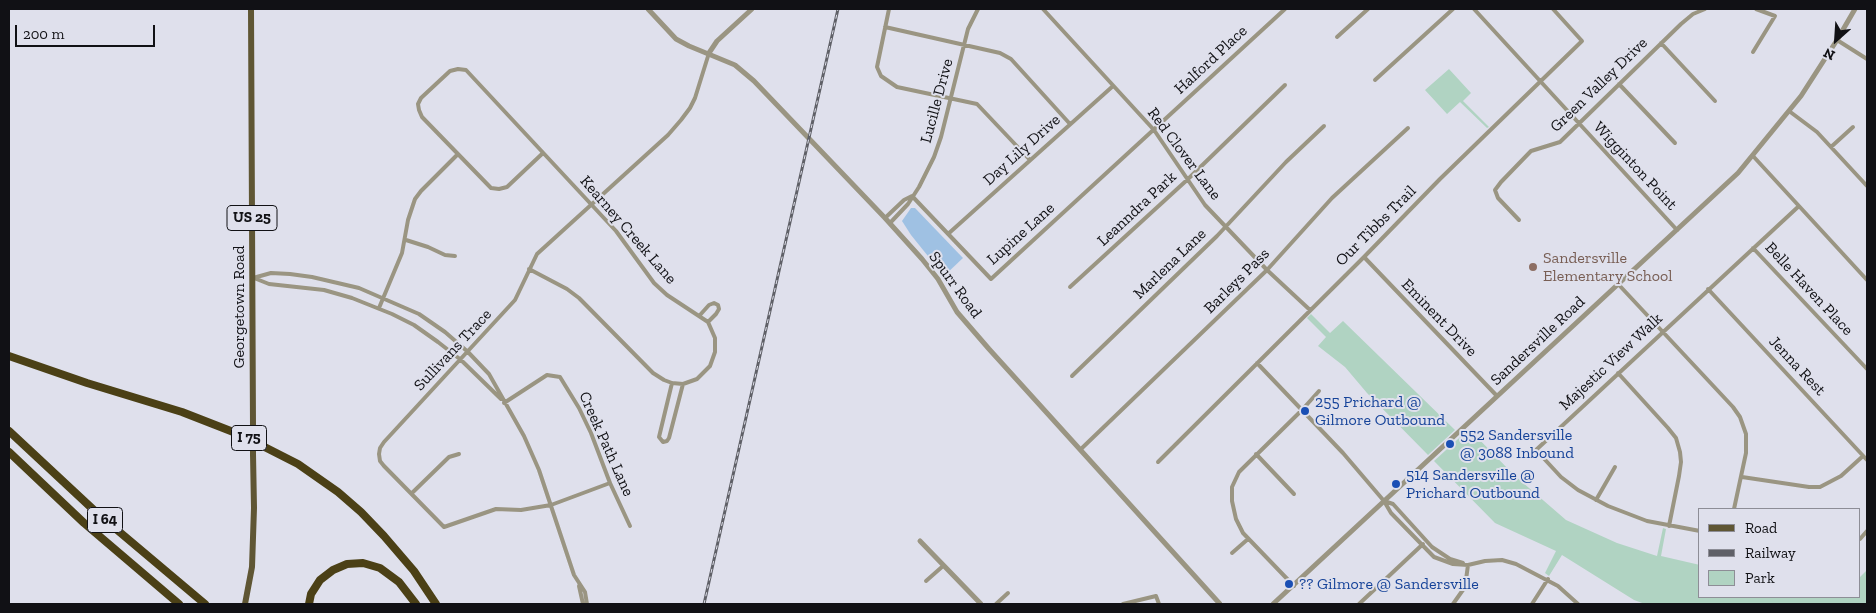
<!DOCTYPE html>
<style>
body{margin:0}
#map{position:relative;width:1876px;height:613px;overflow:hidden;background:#dfe0ec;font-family:"Zilla Slab",serif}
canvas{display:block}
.frame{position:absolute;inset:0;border:10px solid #111115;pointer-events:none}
.legend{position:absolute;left:1698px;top:508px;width:162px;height:90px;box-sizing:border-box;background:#dfe0ec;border:1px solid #8d8d96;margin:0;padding:6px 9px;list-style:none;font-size:15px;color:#111115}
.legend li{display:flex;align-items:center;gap:10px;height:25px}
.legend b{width:25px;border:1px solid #8d8d96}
.north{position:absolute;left:1811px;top:15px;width:50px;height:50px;-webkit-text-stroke:4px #dfe0ec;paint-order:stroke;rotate:206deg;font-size:14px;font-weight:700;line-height:20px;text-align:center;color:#111115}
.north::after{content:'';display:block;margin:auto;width:18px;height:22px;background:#111115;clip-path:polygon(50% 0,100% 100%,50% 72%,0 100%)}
.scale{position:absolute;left:15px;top:25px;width:140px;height:22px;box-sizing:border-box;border:2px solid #111115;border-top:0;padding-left:6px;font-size:15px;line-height:18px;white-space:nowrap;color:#111115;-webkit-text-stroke:4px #dfe0ec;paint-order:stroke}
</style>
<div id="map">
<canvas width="1876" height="613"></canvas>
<div class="frame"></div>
<ul class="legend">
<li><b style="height:6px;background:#5f5634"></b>Road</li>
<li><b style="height:6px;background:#5f6067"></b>Railway</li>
<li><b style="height:14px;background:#b0d3c2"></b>Park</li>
</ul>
<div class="north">N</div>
<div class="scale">200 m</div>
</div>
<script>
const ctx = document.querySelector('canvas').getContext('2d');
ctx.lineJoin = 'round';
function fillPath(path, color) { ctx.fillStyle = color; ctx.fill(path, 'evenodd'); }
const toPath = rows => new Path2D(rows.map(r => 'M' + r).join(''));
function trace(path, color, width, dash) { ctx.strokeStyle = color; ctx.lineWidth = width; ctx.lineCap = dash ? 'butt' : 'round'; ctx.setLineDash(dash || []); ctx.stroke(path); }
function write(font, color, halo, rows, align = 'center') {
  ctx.font = font + ' "Zilla Slab",serif'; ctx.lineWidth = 4; ctx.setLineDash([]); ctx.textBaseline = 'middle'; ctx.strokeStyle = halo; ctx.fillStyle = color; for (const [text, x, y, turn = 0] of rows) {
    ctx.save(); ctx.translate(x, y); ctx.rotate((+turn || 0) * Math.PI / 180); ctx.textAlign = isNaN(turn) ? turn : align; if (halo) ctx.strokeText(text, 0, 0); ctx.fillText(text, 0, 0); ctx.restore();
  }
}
const green = toPath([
 [1449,69,1471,93,1463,101,1489,127,1487,128,1460,102,1447,114,1425,90],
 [1311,314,1330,333,1343,321,1455,430,1428,455,1367,393,1345,367,1318,346,1326,337,1307,318],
 [1469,429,1514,475,1566,520,1617,543,1657,556,1663,528,1666,529,1661,556,1700,565,1700,597,1860,597,1860,577,1867,570,1867,604,1645,604,1634,600,1562,555,1549,576,1545,573,1556,551,1495,523,1434,461]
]);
const water = toPath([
 [911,208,915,208,963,258,944,276,911,235,902,221]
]);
const minor = toPath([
 [889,9,877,67,881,76,897,87,977,104,1030,160],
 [1043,9,1154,130,1205,205,1267,270,1310,310],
 [1474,9,1677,230],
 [885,27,1000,53,1011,59,1070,124],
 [1337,37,1368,9],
 [1837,40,1867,59],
 [1661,43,1715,101],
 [1753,52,1775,16,1756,9],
 [1375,80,1453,9],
 [1619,84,1675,143],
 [1789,111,1817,132,1867,186],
 [1831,147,1853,127],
 [1753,156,1867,280],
 [912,196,991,279,1285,9],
 [885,218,904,200,912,196],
 [1519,220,1498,198,1495,190,1501,182,1531,151,1560,142,1681,24,1693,14,1705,9],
 [890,223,908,204,919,187,934,157,941,137,968,29,978,9],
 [948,234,1113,86],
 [406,240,428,247,445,255,455,256],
 [1753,248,1867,369],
 [1364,257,1497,396],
 [529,269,567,289,579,298,653,373,664,380,672,383,683,384,697,379,710,366,715,352,715,338,708,322,667,295,654,283,616,231,466,70,458,69,450,71,421,98,418,104,419,110,422,117,491,188,499,189,507,187,543,153],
 [253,278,271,273,290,274,312,277,359,288,419,314,445,332,468,352,489,374,524,436,539,470,574,575,585,592,587,604],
 [254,278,269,284,324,290,352,298,392,314,414,325,438,342,461,360,501,399],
 [1619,285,1733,407,1740,417,1746,434,1746,453,1734,509],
 [1070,287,1187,180,1285,85],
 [1708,289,1867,460],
 [379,308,402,253,408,220,415,199,421,191,458,154],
 [700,315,709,305,714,303,718,305,719,309,716,314,708,322],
 [1257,363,1343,453,1384,501,1391,513,1434,557,1453,564,1468,565,1485,561,1502,560,1516,564,1558,586,1578,604],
 [1618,373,1668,428,1676,438,1680,452,1681,462,1679,476,1669,526],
 [1072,376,1217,236,1286,162,1324,126],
 [672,383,659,437,663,442,667,441,669,438,683,384],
 [504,403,547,375,560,377,579,408,591,433,610,483,630,526],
 [1081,449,1267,270,1332,198,1408,128],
 [1256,454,1294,494],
 [1158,462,1364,257,1440,179,1582,41,1553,9],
 [1742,477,1809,487,1820,487,1841,476,1863,456],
 [610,483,551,505,521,510,496,509,444,527,384,466,380,461,379,454,380,448,384,442,515,300,537,254,668,135,681,120,690,108,695,98,709,53],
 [412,493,449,457,459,454],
 [1596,500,1615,467],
 [1384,501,1393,504,1432,547,1450,559,1463,563],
 [1700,531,1647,521,1608,506,1578,490,1561,477,1536,450,1799,206],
 [1860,539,1867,531],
 [1232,553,1248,539],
 [926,581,943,566],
 [579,586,583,604],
 [1294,586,1243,533,1236,519,1232,501,1232,487,1239,472,1302,410,1319,391],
 [996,604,1008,593],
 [1123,604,1156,596,1159,604],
 [1359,604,1423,544],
 [1453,604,1465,587,1468,565],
 [1532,604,1548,579]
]);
const tertiary = toPath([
 [648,9,676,39,689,46,735,65,754,81,885,218,922,259,938,279,957,312,989,349,1220,604],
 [709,53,717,41,752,9],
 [920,541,981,604],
 [1273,604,1738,173,1801,96,1837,40,1855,9]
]);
const primary = toPath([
 [251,9,253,427],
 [245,604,252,567,254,508,253,454]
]);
const motorway = toPath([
 [9,356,87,383,182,412,241,435,298,464,338,492,361,512,384,536,414,571,436,604],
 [9,431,97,513,205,604],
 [9,452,84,523,179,604],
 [309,604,311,594,320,580,333,570,347,564,363,563,380,568,399,582,416,604]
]);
const rail = toPath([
 [704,604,838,9]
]);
const primaryBridge = toPath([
 [253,427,253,454]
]);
const markers = [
 [1533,267,5,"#8d6e63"],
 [1305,411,5,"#1a4fb4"],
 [1450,444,5,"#1a4fb4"],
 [1396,484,5,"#1a4fb4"],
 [1289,584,5,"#1a4fb4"]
];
const shields = [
 [252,218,50],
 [249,438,35],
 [105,520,35]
];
const shieldNames = [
 ["US 25",252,218],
 ["I 75",249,438],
 ["I 64",105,520]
];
const streetNames = [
 ["Halford Place",1211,60,-43],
 ["Green Valley Drive",1599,85,-44],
 ["Lucille Drive",937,101,-75],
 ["Day Lily Drive",1022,150,-42],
 ["Red Clover Lane",1184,154,53],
 ["Wigginton Point",1635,166,47],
 ["Leanndra Park",1137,209,-43],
 ["Our Tibbs Trail",1376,226,-45],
 ["Kearney Creek Lane",628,230,49],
 ["Lupine Lane",1021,234,-42],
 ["Marlena Lane",1170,264,-44],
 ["Barleys Pass",1237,281,-45],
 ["Spurr Road",955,285,54],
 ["Belle Haven Place",1809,289,47],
 ["Georgetown Road",239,307,-90],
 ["Eminent Drive",1439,318,46],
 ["Sandersville Road",1538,341,-43],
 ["Sullivans Trace",453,350,-47],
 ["Majestic View Walk",1611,362,-43],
 ["Jenna Rest",1797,366,47],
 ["Creek Path Lane",606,444,66]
];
const educationNames = [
 ["Sandersville",1543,258],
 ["Elementary School",1543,276]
];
const transitNames = [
 ["255 Prichard @",1315,402],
 ["Gilmore Outbound",1315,420],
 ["552 Sandersville",1460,435],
 ["@ 3088 Inbound",1460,453],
 ["514 Sandersville @",1406,475],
 ["Prichard Outbound",1406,493],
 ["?? Gilmore @ Sandersville",1299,584]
];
fillPath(green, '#b0d3c2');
fillPath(water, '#9fc1e3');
trace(minor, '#9a9582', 4);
trace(tertiary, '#9a9582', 5);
trace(primary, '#5f5634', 6);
trace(motorway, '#4b4016', 8);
trace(rail, '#5f6067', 3);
trace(rail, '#dfe0ec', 1, [4]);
trace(primaryBridge, '#5f5634', 6);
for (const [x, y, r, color] of markers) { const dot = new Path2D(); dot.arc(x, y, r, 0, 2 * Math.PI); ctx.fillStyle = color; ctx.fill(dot); trace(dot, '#dfe0ec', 2); }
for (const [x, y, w] of shields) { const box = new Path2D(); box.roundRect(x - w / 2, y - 12.5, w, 25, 4); ctx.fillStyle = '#dfe0ec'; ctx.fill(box); trace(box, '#111115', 1); }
write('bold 15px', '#111115', null, shieldNames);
write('16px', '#111115', '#dfe0ec', streetNames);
write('16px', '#785e54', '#dfe0ec', educationNames, 'left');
write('16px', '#164399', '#dfe0ec', transitNames, 'left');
</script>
